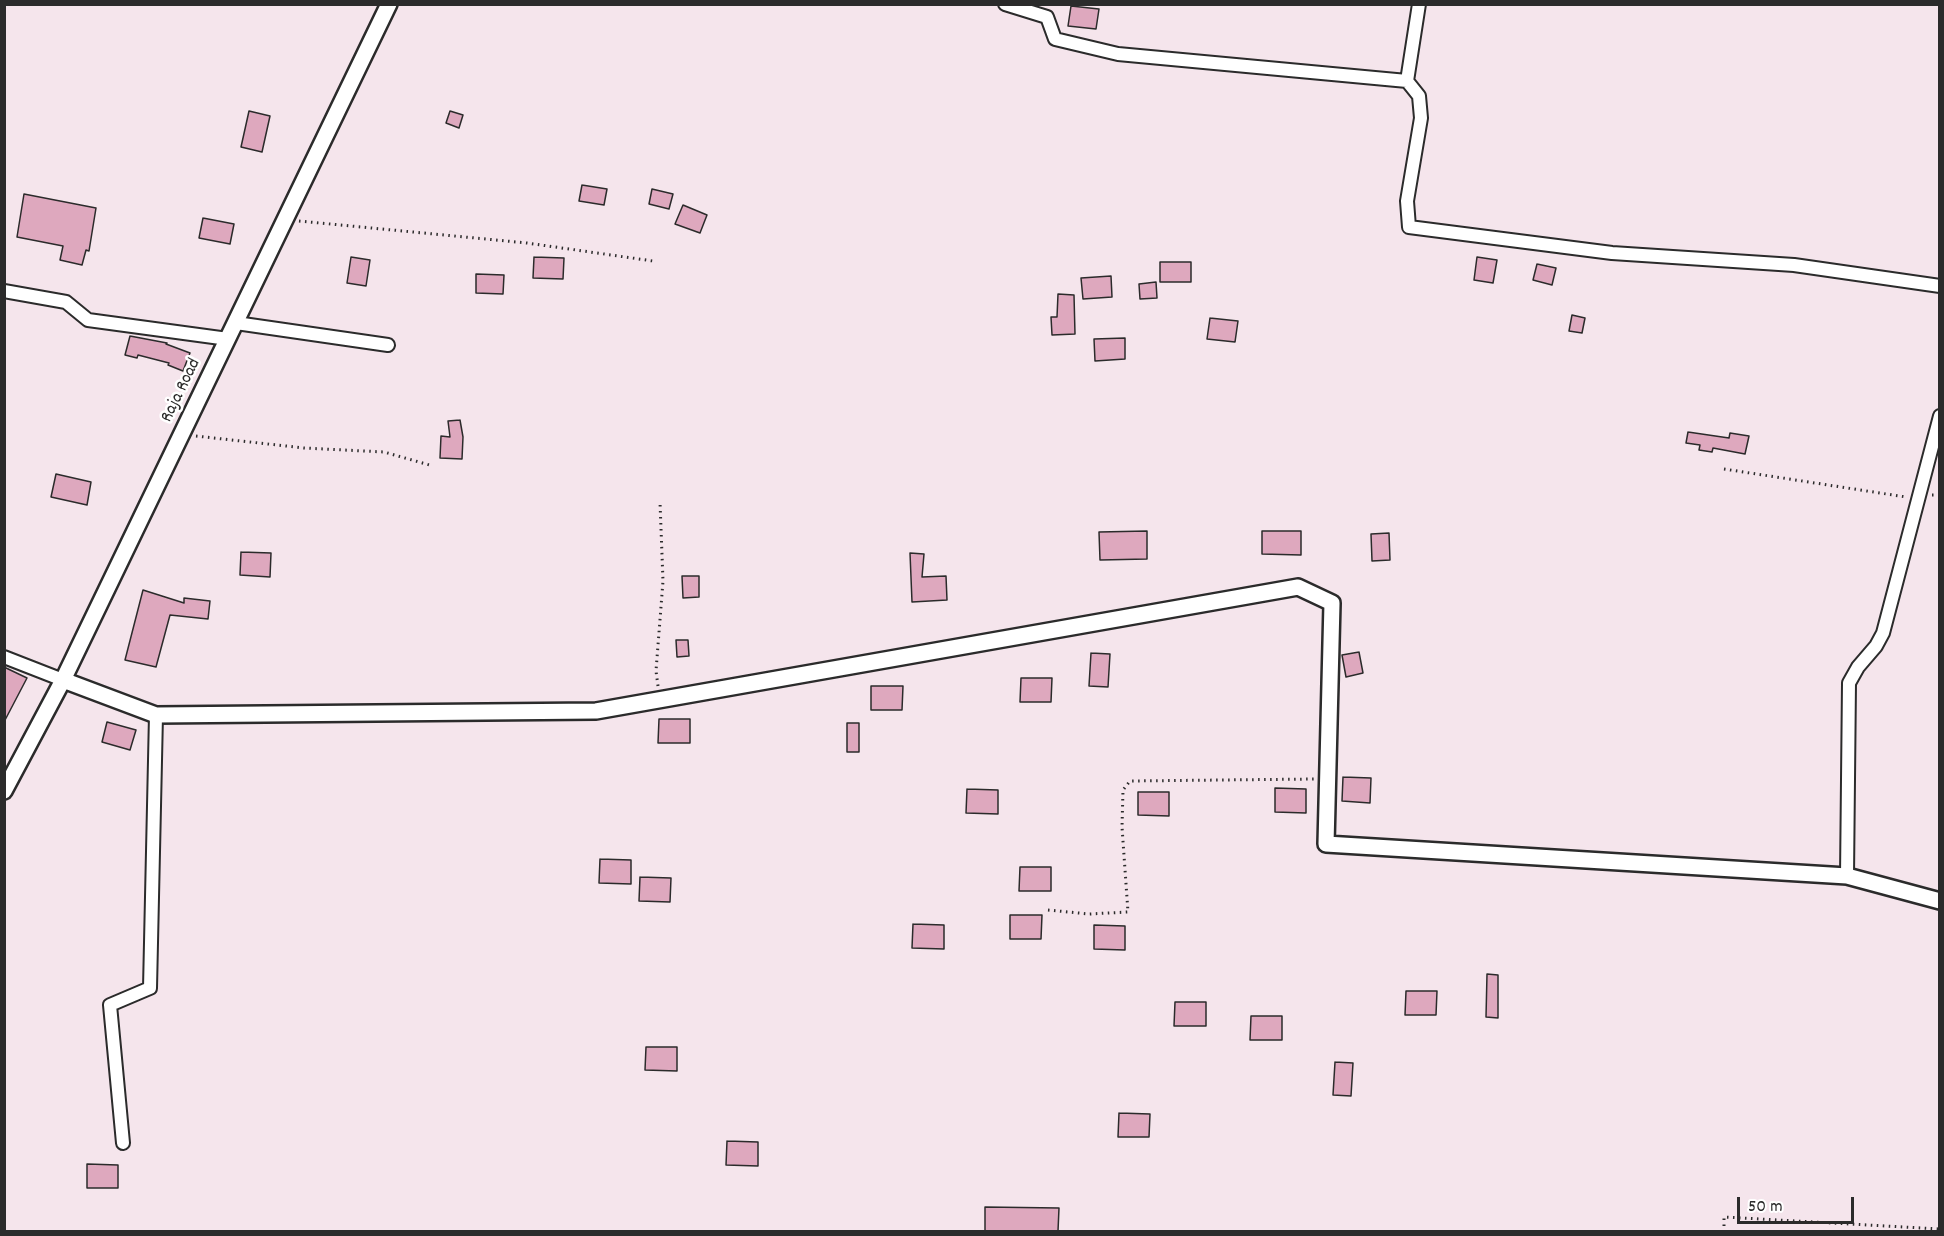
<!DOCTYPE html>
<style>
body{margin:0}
#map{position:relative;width:1944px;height:1236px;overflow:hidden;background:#f5e5ec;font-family:Dekko,sans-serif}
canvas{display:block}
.frame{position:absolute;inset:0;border:6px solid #2b2b2b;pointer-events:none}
.scale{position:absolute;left:1737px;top:1197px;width:117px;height:27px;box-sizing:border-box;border:3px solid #2b2b2b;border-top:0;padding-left:8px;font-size:18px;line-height:21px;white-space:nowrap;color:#2b2b2b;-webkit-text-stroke:4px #fff;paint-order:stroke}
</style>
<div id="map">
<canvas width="1944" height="1236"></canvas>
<div class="frame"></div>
<div class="scale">50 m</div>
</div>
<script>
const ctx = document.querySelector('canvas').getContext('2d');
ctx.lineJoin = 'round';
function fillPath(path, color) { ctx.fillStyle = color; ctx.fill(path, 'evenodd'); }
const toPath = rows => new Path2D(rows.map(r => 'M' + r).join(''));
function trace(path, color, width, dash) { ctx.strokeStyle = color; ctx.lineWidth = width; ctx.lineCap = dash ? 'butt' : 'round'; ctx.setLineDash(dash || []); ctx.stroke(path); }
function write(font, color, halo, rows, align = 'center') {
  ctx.font = font + ' Dekko,sans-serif'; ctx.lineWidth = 5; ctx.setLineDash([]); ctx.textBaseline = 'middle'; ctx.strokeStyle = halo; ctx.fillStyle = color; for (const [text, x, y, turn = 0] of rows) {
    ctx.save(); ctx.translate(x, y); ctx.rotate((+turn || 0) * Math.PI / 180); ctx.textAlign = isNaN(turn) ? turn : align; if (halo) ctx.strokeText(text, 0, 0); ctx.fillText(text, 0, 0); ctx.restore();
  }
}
const building = toPath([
 [1071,6,1099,9,1096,29,1068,26,1071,6],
 [249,111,270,116,262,152,241,147,249,111],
 [450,111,463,115,459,128,446,123,450,111],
 [582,185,607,189,604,205,579,201,582,185],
 [652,189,673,194,669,209,649,204,652,189],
 [24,194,96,208,89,251,86,250,82,265,60,260,63,246,17,237,24,194],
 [683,205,707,215,700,233,675,224,683,205],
 [203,218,234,224,230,244,199,238,203,218],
 [351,257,370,260,366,286,347,283,351,257],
 [534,257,564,258,563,279,533,278,534,257],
 [1477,257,1497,260,1493,283,1474,280,1477,257],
 [1160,262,1191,262,1191,282,1160,282,1160,262],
 [1537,264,1556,268,1552,285,1533,280,1537,264],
 [476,274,504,275,503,294,476,293,476,274],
 [1111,276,1112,297,1083,299,1081,278,1111,276],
 [1156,282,1157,298,1140,299,1139,284,1156,282],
 [1058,294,1074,295,1075,334,1052,335,1051,317,1057,317,1058,294],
 [1572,315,1585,318,1582,333,1569,331,1572,315],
 [1210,318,1238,321,1235,342,1207,339,1210,318],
 [130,336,167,343,166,344,190,353,183,371,168,365,169,363,138,355,137,358,125,355,130,336],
 [1125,338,1125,359,1095,361,1094,339,1125,338],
 [460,420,463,437,462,459,440,458,441,436,450,437,448,421,460,420],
 [1688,432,1729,438,1730,433,1749,436,1745,454,1713,448,1712,452,1699,450,1700,445,1686,443,1688,432],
 [56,474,91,482,87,505,51,497,56,474],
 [1147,531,1147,559,1100,560,1099,532,1147,531],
 [1262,531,1301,531,1301,555,1262,554,1262,531],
 [1389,533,1390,560,1372,561,1371,534,1389,533],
 [241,552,271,553,270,577,240,575,241,552],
 [910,553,924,554,922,577,946,576,947,600,912,602,910,553],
 [682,576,699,576,699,597,683,598,682,576],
 [143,590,184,603,184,598,210,601,208,619,170,615,156,667,125,660,143,590],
 [676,640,688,640,689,656,677,657,676,640],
 [1359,652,1363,673,1346,677,1342,655,1359,652],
 [1091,653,1110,654,1108,687,1089,686,1091,653],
 [4,667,27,678,4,722,4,667],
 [1021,678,1052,678,1051,702,1020,702,1021,678],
 [871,686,903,686,902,710,871,710,871,686],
 [659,719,690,719,690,743,658,743,659,719],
 [107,722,136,730,130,750,102,742,107,722],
 [847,723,859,723,859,752,847,752,847,723],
 [1343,777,1371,778,1370,803,1342,801,1343,777],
 [1275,788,1306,789,1306,813,1275,812,1275,788],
 [967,789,998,790,998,814,966,813,967,789],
 [1138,792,1169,792,1169,816,1138,815,1138,792],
 [600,859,631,860,631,884,599,883,600,859],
 [1020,867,1051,867,1051,891,1019,891,1020,867],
 [640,877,671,878,670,902,639,901,640,877],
 [1010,915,1042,915,1041,939,1010,939,1010,915],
 [913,924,944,925,944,949,912,948,913,924],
 [1094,925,1125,926,1125,950,1094,949,1094,925],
 [1487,974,1498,975,1498,1018,1486,1017,1487,974],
 [1406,991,1437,991,1436,1015,1405,1015,1406,991],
 [1175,1002,1206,1002,1206,1026,1174,1026,1175,1002],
 [1251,1016,1282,1016,1282,1040,1250,1040,1251,1016],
 [646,1047,677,1047,677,1071,645,1070,646,1047],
 [1335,1062,1353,1063,1351,1096,1333,1095,1335,1062],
 [1119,1113,1150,1114,1149,1137,1118,1137,1119,1113],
 [727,1141,758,1142,758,1166,726,1165,727,1141],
 [87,1164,118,1165,118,1188,87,1188,87,1164],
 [985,1207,1059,1208,1058,1231,985,1231,985,1207]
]);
const path = toPath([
 [299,221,527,243,653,261],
 [196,436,304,448,384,452,433,466],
 [1724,469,1906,497],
 [1932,495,1940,495],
 [658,686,656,671,663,581,660,502],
 [1048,910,1089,914,1128,912,1122,827,1123,790,1130,781,1314,779],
 [1724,1232,1724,1217,1940,1229]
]);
const minor = toPath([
 [1005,4,1047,17,1055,39,1118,54,1407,81,1419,4],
 [1407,81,1419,96,1421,118,1407,201,1409,227,1612,253,1794,265,1940,286],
 [4,291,66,302,88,320,228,339],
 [236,323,388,345],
 [4,657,63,680],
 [1847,876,1849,683,1858,667,1876,646,1883,633,1940,416],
 [123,1143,110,1005,150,988,156,715]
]);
const tertiary = toPath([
 [63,680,156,715,596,711,1298,587,1332,603,1326,844,1847,876,1940,901],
 [4,791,63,680,389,4]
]);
const streetNames = [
 ["Raja Road",182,391,-64]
];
fillPath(building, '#dea8be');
trace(building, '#2b2b2b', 1.5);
trace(minor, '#2b2b2b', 16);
trace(tertiary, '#2b2b2b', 20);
trace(path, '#2b2b2b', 3, [1.5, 4.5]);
trace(minor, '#fff', 12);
trace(tertiary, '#fff', 15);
write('18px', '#2b2b2b', '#fff', streetNames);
</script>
